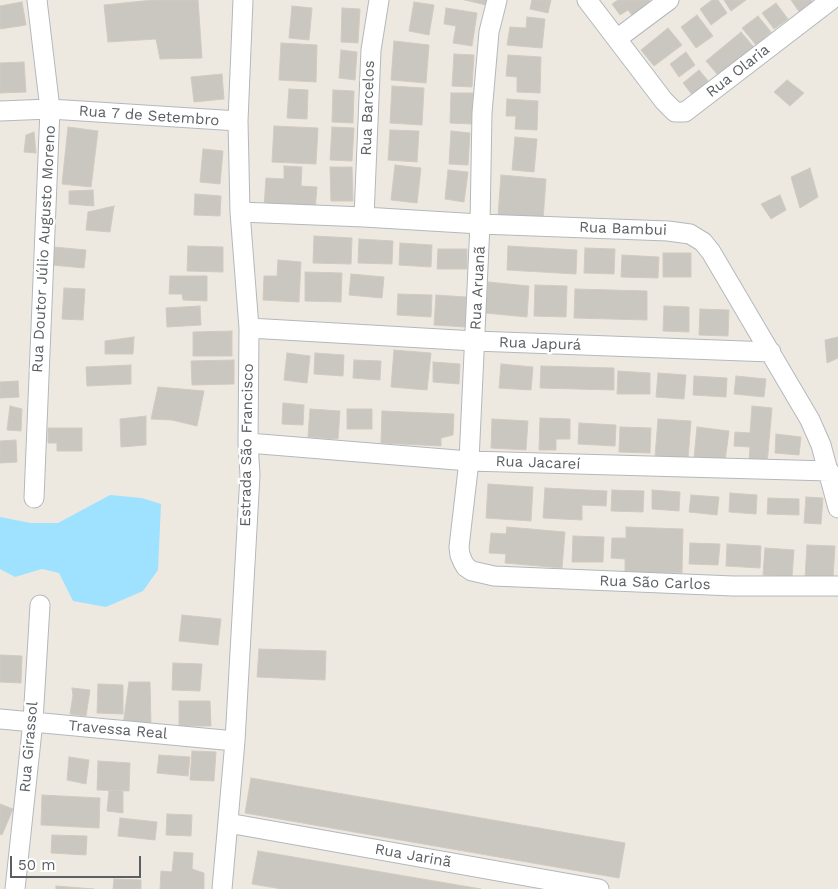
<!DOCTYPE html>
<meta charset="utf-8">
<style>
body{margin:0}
#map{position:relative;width:838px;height:889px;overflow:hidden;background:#ede9e1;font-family:"Work Sans",sans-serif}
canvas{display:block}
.scale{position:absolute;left:10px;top:856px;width:131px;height:22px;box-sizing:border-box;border:2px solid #5a5f63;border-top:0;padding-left:6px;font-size:15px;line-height:18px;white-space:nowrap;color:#5a5f63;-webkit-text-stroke:4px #fff;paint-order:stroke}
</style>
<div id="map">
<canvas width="838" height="889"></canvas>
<div class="scale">50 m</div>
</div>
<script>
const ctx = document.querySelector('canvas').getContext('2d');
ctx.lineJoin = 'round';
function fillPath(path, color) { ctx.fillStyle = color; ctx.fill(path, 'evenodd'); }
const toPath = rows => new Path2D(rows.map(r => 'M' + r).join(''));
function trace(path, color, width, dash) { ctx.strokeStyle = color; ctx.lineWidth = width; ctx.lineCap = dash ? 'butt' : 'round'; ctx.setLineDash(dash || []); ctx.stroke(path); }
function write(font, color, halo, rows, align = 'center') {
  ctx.font = font + ' "Work Sans",sans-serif'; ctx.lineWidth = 5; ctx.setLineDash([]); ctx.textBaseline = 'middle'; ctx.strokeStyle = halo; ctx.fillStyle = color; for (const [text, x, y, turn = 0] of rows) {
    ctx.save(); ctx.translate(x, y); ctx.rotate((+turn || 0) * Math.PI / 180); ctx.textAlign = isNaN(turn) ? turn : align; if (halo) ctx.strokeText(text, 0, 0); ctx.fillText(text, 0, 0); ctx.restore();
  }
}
const water = toPath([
 [110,495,142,498,161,504,158,570,143,591,106,607,73,601,59,573,42,569,15,577,0,569,0,517,31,523,58,523]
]);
const building = toPath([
 [153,0,198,0,202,58,160,59,156,39,108,42,104,5,153,0],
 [465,0,488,0,486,5,465,0],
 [532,0,551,0,548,13,530,9,532,0],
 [618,0,649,0,651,2,632,15,628,10,620,15,612,4,618,0],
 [712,0,718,0,727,13,711,25,700,9,712,0],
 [724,0,746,0,731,11,724,0],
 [791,0,811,0,813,3,800,13,791,0],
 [22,2,26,25,0,29,0,6,22,2],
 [414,2,434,5,429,35,409,31,414,2],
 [776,3,788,19,774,29,762,13,776,3],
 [292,6,312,8,309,40,289,38,292,6],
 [342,8,360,9,358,43,341,42,342,8],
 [446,8,477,13,472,46,453,43,456,26,444,24,446,8],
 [697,15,713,36,696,48,681,27,697,15],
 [758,16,771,32,756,45,742,28,758,16],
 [527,17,545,19,542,48,507,45,510,27,526,28,527,17],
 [668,28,682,45,654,66,641,50,668,28],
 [741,32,758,52,723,81,706,61,741,32],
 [394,41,429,45,426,83,391,80,394,41],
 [281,43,317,45,316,82,279,80,281,43],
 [341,50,357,52,355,80,339,78,341,50],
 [686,52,695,65,679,77,670,64,686,52],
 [454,54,474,55,472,87,452,86,454,54],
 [508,55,541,57,540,93,517,92,517,77,506,76,508,55],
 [24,62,26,92,0,93,0,63,24,62],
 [699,70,710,83,693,96,683,83,699,70],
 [222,74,224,99,194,102,191,77,222,74],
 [787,80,804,93,790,106,774,92,787,80],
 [392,86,424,88,422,125,390,123,392,86],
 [289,89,308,90,307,119,287,118,289,89],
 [333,90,354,91,353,123,332,122,333,90],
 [451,93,473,93,472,124,450,123,451,93],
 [507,99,538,101,537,130,515,129,516,116,506,116,507,99],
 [274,126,318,128,316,164,272,162,274,126],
 [68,127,98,131,91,187,62,184,68,127],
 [332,127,354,128,352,161,330,160,332,127],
 [390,130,419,131,417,162,388,160,390,130],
 [451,131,470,133,468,165,449,164,451,131],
 [34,132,36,153,24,152,26,135,34,132],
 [515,137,537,139,534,172,512,170,515,137],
 [203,149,223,151,220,184,200,182,203,149],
 [395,165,421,168,417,203,391,200,395,165],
 [284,166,302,167,301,186,317,187,315,211,264,207,266,178,284,179,284,166],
 [330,167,352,167,353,201,331,201,330,167],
 [810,168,818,197,800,208,791,177,810,168],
 [448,170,468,172,464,202,445,199,448,170],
 [501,175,546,179,543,220,498,216,501,175],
 [93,190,94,206,69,204,69,191,93,190],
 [195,194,221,196,220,216,194,215,195,194],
 [780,195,786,210,771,219,761,204,780,195],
 [114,206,110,232,86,230,88,212,114,206],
 [314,236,352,238,351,264,313,263,314,236],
 [359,239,393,241,392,264,358,263,359,239],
 [400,243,432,245,431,267,399,265,400,243],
 [188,246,223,247,223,272,187,271,188,246],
 [508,246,577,250,576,274,507,270,508,246],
 [54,247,86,250,84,268,52,265,54,247],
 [585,248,615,249,614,274,584,273,585,248],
 [438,249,467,249,467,269,437,269,438,249],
 [663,253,691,253,691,277,663,277,663,253],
 [622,255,659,257,658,278,621,277,622,255],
 [278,260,301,262,299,302,263,300,264,276,277,276,278,260],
 [305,272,342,273,341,302,305,301,305,272],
 [351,274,384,277,382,298,349,295,351,274],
 [170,276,207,276,207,301,183,300,182,294,169,294,170,276],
 [488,282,529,286,527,317,485,313,488,282],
 [535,285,567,286,566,317,534,316,535,285],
 [64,288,85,289,83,320,62,319,64,288],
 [575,289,647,291,647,320,574,318,575,289],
 [398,294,432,295,431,317,397,315,398,294],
 [436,295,466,297,465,327,434,325,436,295],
 [200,306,201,325,167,327,166,308,200,306],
 [664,306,689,307,689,332,663,331,664,306],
 [700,309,729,310,728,336,699,335,700,309],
 [232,331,232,356,193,356,193,332,232,331],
 [134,337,133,354,105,354,105,341,134,337],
 [838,337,838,358,827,363,825,340,838,337],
 [394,350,431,353,427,390,391,387,394,350],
 [287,353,310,356,307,383,284,380,287,353],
 [315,353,344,355,343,376,314,374,315,353],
 [234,360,234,384,192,385,191,361,234,360],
 [354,360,381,361,380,380,353,378,354,360],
 [433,362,460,364,459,384,433,382,433,362],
 [501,364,533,367,531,390,499,388,501,364],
 [131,365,131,384,87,386,86,367,131,365],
 [541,366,614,368,614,390,540,388,541,366],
 [618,371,650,373,650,394,617,394,618,371],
 [658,373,686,375,684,399,656,397,658,373],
 [694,376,727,378,726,397,693,395,694,376],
 [736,376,766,379,764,397,734,394,736,376],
 [18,381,19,397,0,398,0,382,18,381],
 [158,387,204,391,197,426,172,420,151,419,158,387],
 [283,403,304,405,303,425,282,424,283,403],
 [10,406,22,409,21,431,7,430,10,406],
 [752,406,772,408,767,464,749,462,750,447,734,446,735,432,750,433,752,406],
 [310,409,340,411,338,439,308,437,310,409],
 [347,409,372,409,372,429,347,429,347,409],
 [382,411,454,414,453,435,441,438,441,446,381,443,382,411],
 [146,416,146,445,121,447,120,419,146,416],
 [540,418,570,419,570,439,556,439,556,450,539,450,540,418],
 [492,419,528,421,526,450,491,448,492,419],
 [658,419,691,421,688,459,655,457,658,419],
 [579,423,616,425,615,446,578,444,579,423],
 [620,427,651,428,650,453,619,452,620,427],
 [697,427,729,431,725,461,694,458,697,427],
 [48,428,82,428,82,451,57,451,57,443,48,443,48,428],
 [776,434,801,437,799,455,775,453,776,434],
 [16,440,17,462,0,463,0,441,16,440],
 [488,484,533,487,531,521,486,518,488,484],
 [545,488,607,491,606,506,582,505,582,520,543,518,545,488],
 [612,490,644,491,643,512,611,511,612,490],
 [652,490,680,492,679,511,652,509,652,490],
 [730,493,757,495,756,514,729,512,730,493],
 [691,495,719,497,717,515,689,512,691,495],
 [806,497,823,498,821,524,804,523,806,497],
 [768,498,799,499,799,515,767,514,768,498],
 [507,527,565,532,562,568,505,563,506,554,489,553,491,533,506,534,507,527],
 [626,527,683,529,682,573,625,572,625,559,611,558,612,538,626,538,626,527],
 [573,536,604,537,603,562,572,562,573,536],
 [690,543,720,544,718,565,689,564,690,543],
 [727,544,761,546,760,568,726,566,727,544],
 [807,545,835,546,833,579,805,578,807,545],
 [765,548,794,550,792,577,763,575,765,548],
 [182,615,221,619,218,645,179,641,182,615],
 [259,649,326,651,325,680,257,677,259,649],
 [0,655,22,656,21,683,0,682,0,655],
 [173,663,202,664,200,691,172,690,173,663],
 [129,682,150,682,151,726,123,725,129,682],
 [98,684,123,685,123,714,97,713,98,684],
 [72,688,90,690,86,716,70,714,73,695,72,688],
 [179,701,210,701,211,726,179,726,179,701],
 [192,751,216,752,214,781,190,780,192,751],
 [159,755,190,757,188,776,157,773,159,755],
 [69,757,89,760,86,784,67,780,69,757],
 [98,761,130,763,129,791,97,790,98,761],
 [251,778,625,843,619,878,245,813,251,778],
 [109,790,123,791,123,813,107,811,109,790],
 [42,795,100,798,99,828,41,825,42,795],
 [0,804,13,809,2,835,0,834,0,804],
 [167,814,192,815,191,836,166,835,167,814],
 [120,818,157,822,155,840,118,836,120,818],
 [52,835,87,836,86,855,51,853,52,835],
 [258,851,481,889,282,889,252,884,258,851],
 [174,852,193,853,192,869,204,873,204,889,160,889,161,871,172,872,174,852],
 [114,879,141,880,141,889,113,889,114,879],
 [56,886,94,889,56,889,56,886]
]);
const minor = toPath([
 [497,0,489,32,482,113,480,224,469,461,459,547,460,555,463,562,466,567,472,571,494,576,733,586,838,586],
 [587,0,664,101,675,112,685,112,831,0],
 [618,38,669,0],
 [0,111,50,109,238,121],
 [240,212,364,217,480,224,668,231,690,234,703,242,711,252,810,420,821,445,838,508],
 [364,217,371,50,379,0],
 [249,328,475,341,771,352],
 [248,443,469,461,829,471],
 [34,498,50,109,37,0],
 [0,719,235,741],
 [228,823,599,889],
 [15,889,33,721,40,605],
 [222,889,235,741,250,475,248,443,249,328,240,212,238,121,243,0]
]);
const streetNames = [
 ["Rua Olaria",738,71,-38],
 ["Rua Barcelos",368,108,-88],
 ["Rua 7 de Setembro",149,116,4],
 ["Rua Bambui",623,229,2],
 ["Rua Doutor Júlio Augusto Moreno",44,249,-87],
 ["Rua Aruanã",478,288,-87],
 ["Rua Japurá",540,344,2],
 ["Estrada São Francisco",247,445,-89],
 ["Rua Jacareí",538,463,2],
 ["Rua São Carlos",655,583,2],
 ["Travessa Real",118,730,5],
 ["Rua Girassol",29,747,-85],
 ["Rua Jarinã",413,856,10]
];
fillPath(water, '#9fe2ff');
fillPath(building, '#cac6c0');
trace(building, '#d2cabf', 1);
trace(minor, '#b4b8bc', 21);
trace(minor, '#fff', 19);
write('15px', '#5a5f63', '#fff', streetNames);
</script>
